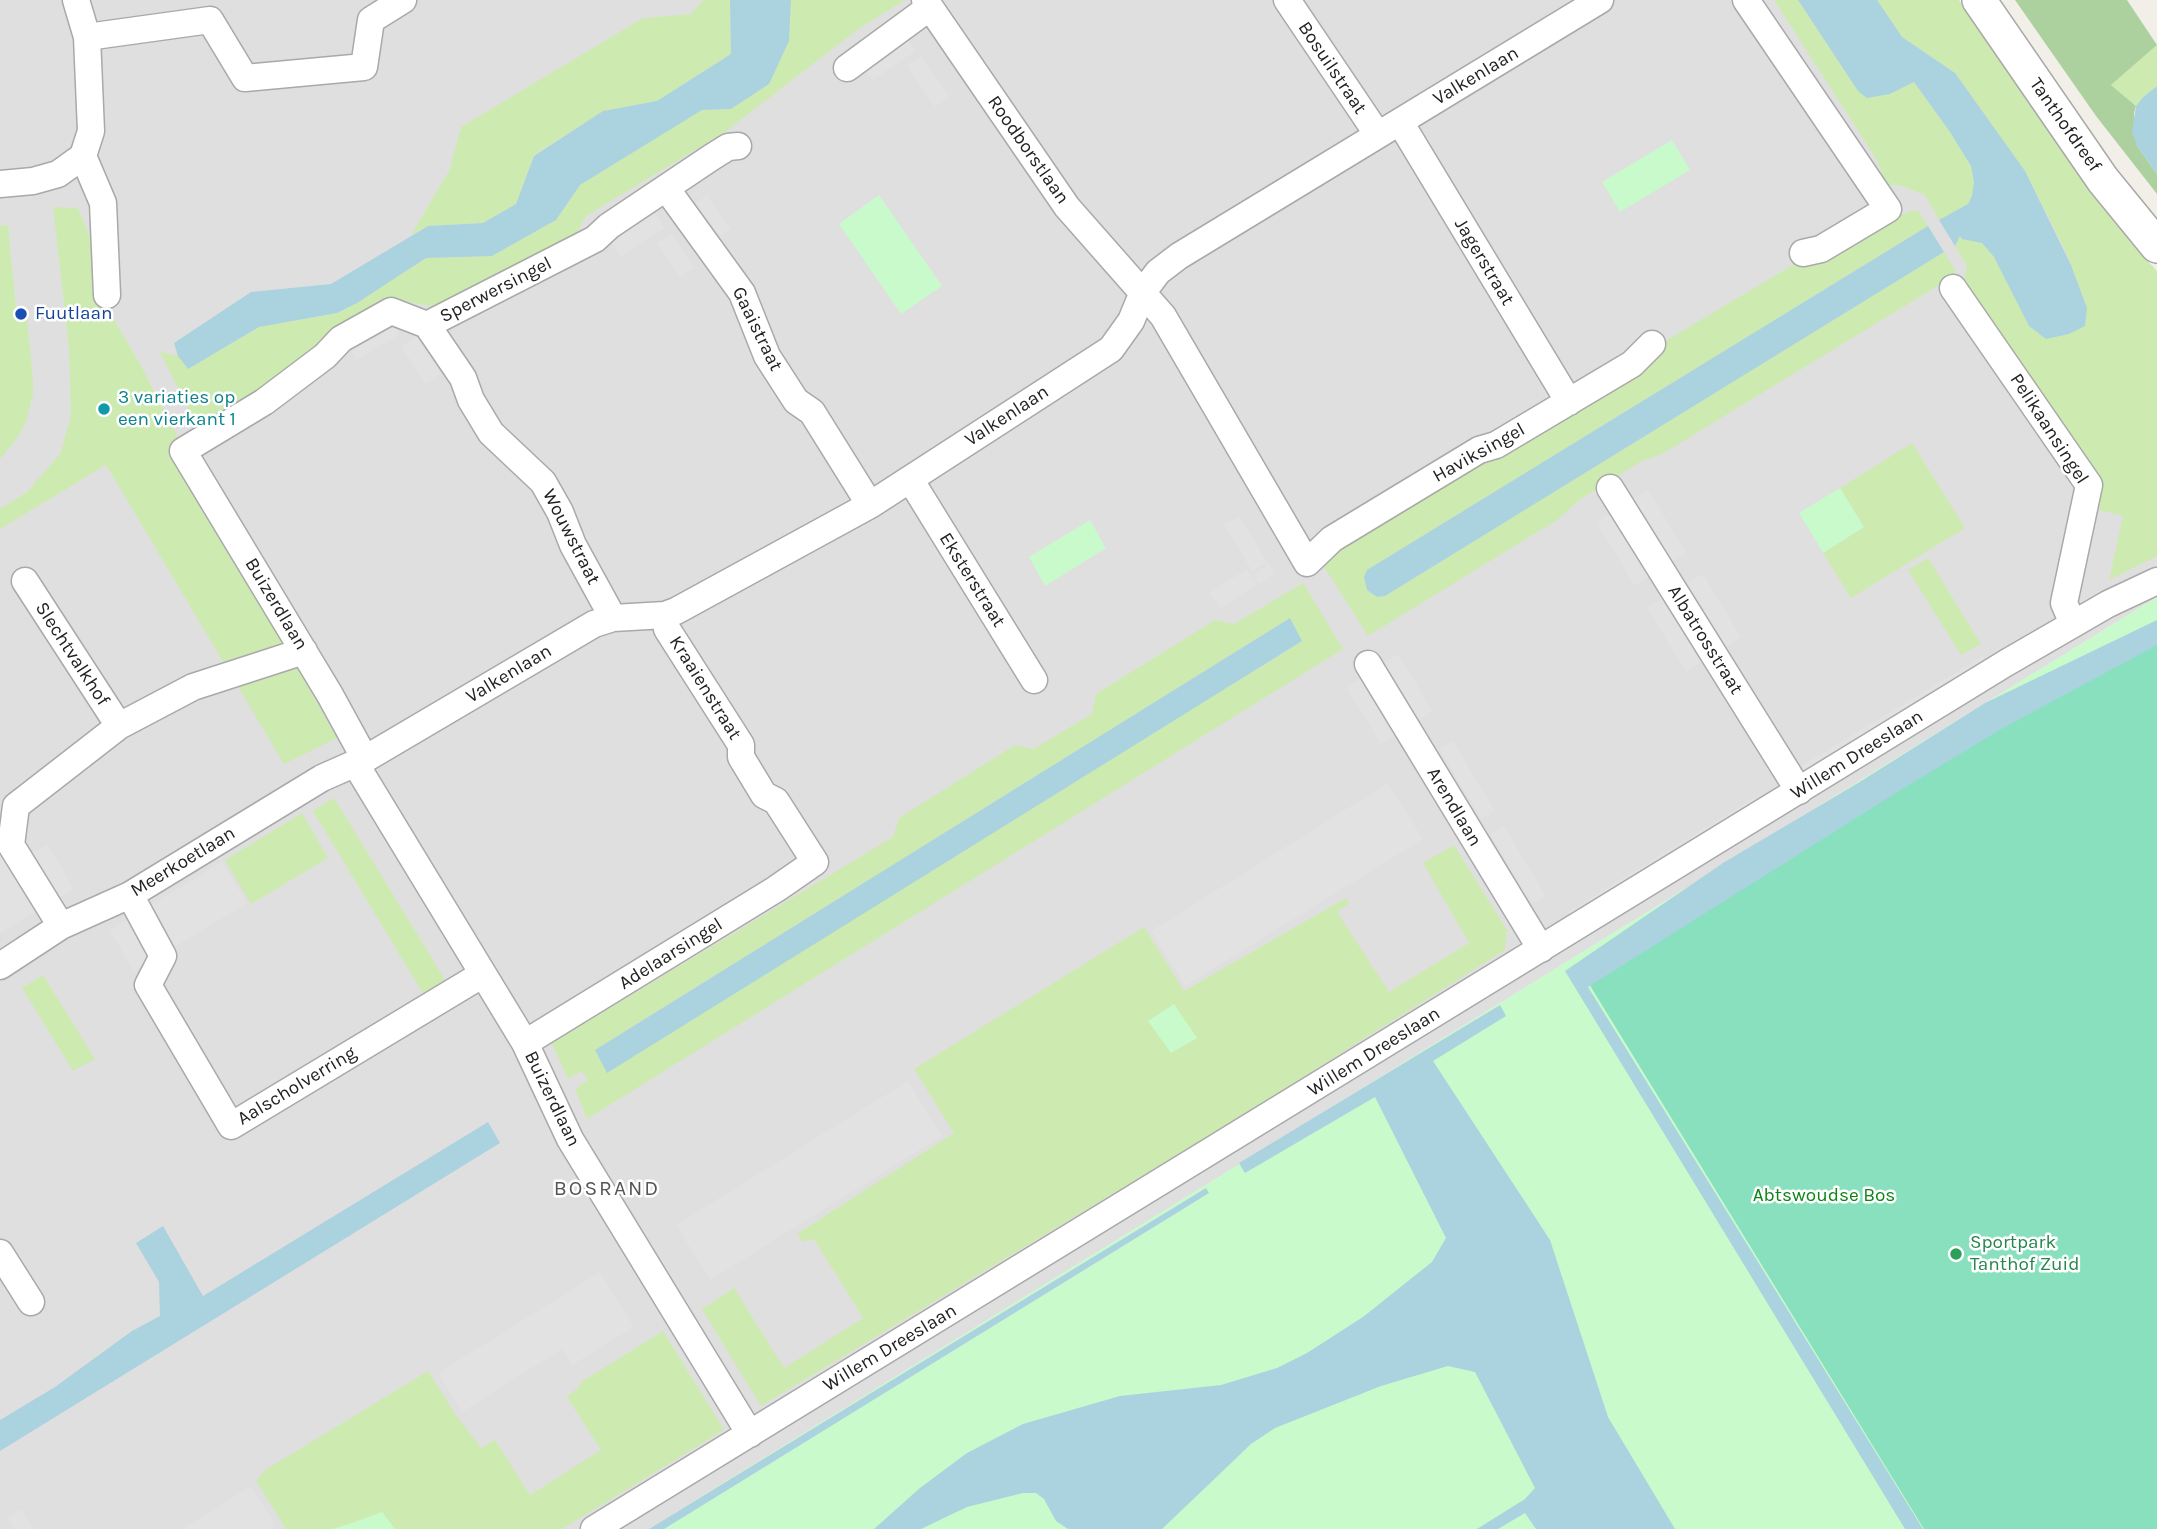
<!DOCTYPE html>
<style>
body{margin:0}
canvas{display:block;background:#f2efe9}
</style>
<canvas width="2157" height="1529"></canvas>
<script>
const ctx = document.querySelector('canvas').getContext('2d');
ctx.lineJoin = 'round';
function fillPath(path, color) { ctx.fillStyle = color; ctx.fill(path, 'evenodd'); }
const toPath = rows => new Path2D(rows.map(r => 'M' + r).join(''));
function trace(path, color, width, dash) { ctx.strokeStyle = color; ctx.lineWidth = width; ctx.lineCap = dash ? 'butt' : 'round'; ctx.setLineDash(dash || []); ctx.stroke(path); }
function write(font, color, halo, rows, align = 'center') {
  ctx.font = font + ' Karla,sans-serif'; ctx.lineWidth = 5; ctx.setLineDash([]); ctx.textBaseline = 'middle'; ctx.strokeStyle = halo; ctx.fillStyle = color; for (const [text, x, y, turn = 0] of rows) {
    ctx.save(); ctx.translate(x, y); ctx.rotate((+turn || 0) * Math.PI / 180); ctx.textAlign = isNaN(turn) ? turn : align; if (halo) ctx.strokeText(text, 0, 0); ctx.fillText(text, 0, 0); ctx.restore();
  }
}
const residential = toPath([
 [0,0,1954,0,2157,286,2157,597,649,1529,0,1529]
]);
const grass = toPath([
 [703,0,730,0,731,54,657,101,603,111,534,155,516,204,483,223,428,226,411,235,449,171,461,127,643,18,691,14],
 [791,0,905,0,858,29,725,132,586,216,576,235,435,307,389,298,329,333,325,347,261,397,248,395,196,425,160,352,178,356,188,369,259,327,337,313,357,303,426,258,492,256,556,220,580,185,702,110,731,109,789,41],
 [1774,0,1798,0,1858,91,1890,94,1914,82,1950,132,1971,166,1974,182,1972,196,1968,204,1939,220,1925,195,1899,185,1881,185,1882,173,1877,160],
 [1877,0,1959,0,2131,243,2157,271,2157,556,2109,580,2123,516,2099,510,2101,496,2098,483,1962,291,1967,266,1955,246,1960,236,1963,239,1982,243,1994,257,2012,290,2087,308,2065,250,2025,171,1955,73,1902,37],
 [2157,45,2157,86,2143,97,2136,106,2111,85],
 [53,207,78,208,91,240,98,293,139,362,178,437,171,444,337,738,284,764,106,465,0,529,0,509,27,492,60,454,71,416,69,348],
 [1913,211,1918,211,1928,226,1367,570,1385,596,1944,252,1955,270,1954,276,1662,454,1640,462,1579,500,1557,520,1368,636,1321,562,1336,545,1484,456,1499,458,1646,370,1652,349,1806,257,1825,262,1885,226,1892,217],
 [8,225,17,319,27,318,33,378,33,394,26,422,17,438,0,459,0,226],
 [1912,443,1965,528,1851,598,1823,553,1864,527,1840,488],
 [1928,558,1981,644,1961,655,1908,570],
 [1303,583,1343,649,587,1119,575,1089,588,1080,582,1071,568,1079,552,1043,893,837,899,818,1015,745,1033,749,1092,714,1096,694,1215,620,1234,624],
 [1290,618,1302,641,607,1072,595,1050],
 [334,798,447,983,425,997,313,811],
 [302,813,328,858,251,904,225,860],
 [1454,845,1507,930,1505,950,1231,1122,761,1406,702,1309,734,1288,784,1368,863,1318,814,1239,803,1242,797,1234,954,1133,914,1069,1144,927,1184,991,1346,898,1349,903,1337,912,1389,992,1469,943,1423,863],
 [43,975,95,1059,73,1071,22,988],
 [663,1331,724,1430,562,1529,286,1529,256,1481,265,1470,428,1371,456,1415,481,1448,495,1440,530,1495,601,1450,567,1397,579,1387,581,1382]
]);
const forest = toPath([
 [2015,0,2127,0,2157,45,2111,85,2136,106,2134,113,2137,146,2157,174,2157,194,2096,116]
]);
const park = toPath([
 [1672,140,1690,170,1620,212,1602,182],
 [879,195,942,286,901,314,839,224],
 [1840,488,1864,527,1823,553,1799,513],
 [1090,520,1106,548,1045,586,1029,557],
 [2157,597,2157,1529,649,1529],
 [1174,1004,1197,1038,1171,1053,1148,1021],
 [382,1512,395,1529,333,1529,355,1522]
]);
const pitch = toPath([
 [2157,633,2157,1529,1924,1529,1586,979]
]);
const parking = toPath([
 [905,36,916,51,872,80,861,65],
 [921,56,950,97,935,107,907,66],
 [707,195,731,229,716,239,693,206],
 [655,213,665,228,621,257,611,242],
 [671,234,695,267,680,277,657,243],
 [391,322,399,335,357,360,349,347],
 [416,336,441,373,426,384,401,346],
 [1648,490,1687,553,1672,562,1633,498],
 [1611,513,1650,577,1635,586,1596,522],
 [1239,516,1275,574,1259,584,1253,575,1266,566,1264,564,1252,571,1224,525],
 [1247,569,1257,585,1220,609,1209,593],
 [1703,574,1741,637,1726,647,1687,582],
 [1662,598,1701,662,1686,672,1647,608],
 [1398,654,1433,711,1418,720,1383,663],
 [1983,656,1987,662,1805,772,1801,766],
 [1362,678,1396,735,1381,744,1346,687],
 [1453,741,1495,811,1481,819,1439,749],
 [1388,783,1423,839,1185,986,1151,931],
 [1755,797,1758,802,1572,918,1568,912],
 [1504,826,1546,896,1532,904,1490,834],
 [48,844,74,889,0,933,0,847,11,865],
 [222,862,247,903,134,971,109,930],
 [908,1081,942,1136,710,1280,676,1225],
 [600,1272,634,1327,572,1365,562,1349,462,1412,438,1373],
 [251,1486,276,1526,272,1529,182,1529],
 [22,1509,34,1529,14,1529,7,1518]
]);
const water = toPath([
 [730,0,791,0,789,41,769,84,731,109,702,110,580,185,556,220,492,256,426,258,357,303,337,313,259,327,188,369,178,356,174,343,251,292,331,284,428,226,483,223,516,204,534,156,603,111,657,101,731,54],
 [1798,0,1877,0,1902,37,1955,73,2025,171,2071,265,2087,308,2085,326,2069,334,2046,339,2029,326,1994,257,1982,243,1962,239,1960,236,1955,246,1939,220,1968,204,1972,196,1974,182,1971,166,1950,132,1914,82,1890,94,1867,98,1858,91],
 [2157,86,2157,174,2137,146,2132,132,2136,106,2143,97],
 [1928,226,1944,252,1385,596,1377,597,1367,590,1364,577,1367,570],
 [1290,618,1302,641,607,1073,595,1050],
 [2157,620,2157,645,2003,728,1899,791,1588,987,1923,1529,1905,1529,1565,971,1723,863,1858,783,1985,703],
 [1500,1005,1506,1016,1433,1061,1550,1240,1608,1417,1675,1529,1536,1529,1525,1513,1498,1529,1477,1529,1525,1499,1535,1488,1475,1372,1448,1366,1381,1386,1275,1428,1251,1444,1162,1529,1068,1529,1056,1521,1044,1499,1036,1493,1023,1493,967,1507,921,1529,874,1529,920,1488,967,1453,1023,1424,1120,1396,1221,1385,1277,1368,1307,1353,1363,1317,1432,1262,1446,1238,1375,1097,1245,1173,1239,1163],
 [488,1122,500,1143,0,1451,0,1420,55,1387,132,1331,160,1316,159,1282,136,1243,163,1226,203,1296],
 [1206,1188,1209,1193,664,1529,649,1529]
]);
const minor = toPath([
 [76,0,87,37,91,131,83,156,103,203,107,295],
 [925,0,1067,207,1163,316,1307,563,1332,539,1479,450,1496,445,1632,364,1652,344],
 [1287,0,1378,135],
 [1746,0,1888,209,1821,249,1803,253],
 [87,37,210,20,245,78,364,67,371,20,403,0],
 [847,68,930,7],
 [1400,122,1569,402],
 [0,184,33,181,58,174,83,156],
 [666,188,742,293,767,356,796,401,812,412,870,505],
 [1953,288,2089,485,2064,603,2073,624],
 [427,325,463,378,471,400,491,433,543,482,560,512,573,545,613,618],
 [910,479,1034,680],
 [1610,488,1799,791],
 [25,581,119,726],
 [1368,664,1541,949],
 [365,759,330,695,183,451,264,402,325,356,341,339,391,311,427,325,595,239,609,226,712,157,728,147,738,146],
 [355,763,525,1043,570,1139,750,1434],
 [130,895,163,956,148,985,231,1126,483,974],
 [61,926,11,845,16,806,119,726,193,687,304,651],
 [0,966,61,926,130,895,322,778,365,759,594,624,613,618,665,615,676,611,870,505,1111,349,1131,321,1143,292,1158,272,1179,256,1600,0],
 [525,1043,776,889,815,862,776,801,764,795,741,757,741,745,667,629,665,615],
 [0,1253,31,1302],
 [594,1529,2006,663,2108,604,2157,581]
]);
const tertiary = toPath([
 [1979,0,2103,180,2157,246]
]);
const markers = [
 [21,314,7,"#1a4fb4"],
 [104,409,7,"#0f9aa8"],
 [1956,1254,7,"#2e9e5b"]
];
const streetNames = [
 ["Bosuilstraat",1332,68,56],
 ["Valkenlaan",1476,76,-31],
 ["Tanthofdreef",2065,125,55],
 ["Roodborstlaan",1028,150,55],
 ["Jagerstraat",1484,262,59],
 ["Sperwersingel",496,290,-27],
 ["Gaaistraat",757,329,64],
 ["Valkenlaan",1007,416,-33],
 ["Pelikaansingel",2049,429,57],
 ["Haviksingel",1479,453,-29],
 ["Wouwstraat",571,537,63],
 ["Eksterstraat",972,580,58],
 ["Buizerdlaan",276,604,59],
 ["Albatrosstraat",1705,640,58],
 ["Slechtvalkhof",72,654,57],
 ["Valkenlaan",509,674,-31],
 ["Kraaienstraat",705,688,58],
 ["Willem Dreeslaan",1857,755,-32],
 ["Arendlaan",1454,807,59],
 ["Meerkoetlaan",183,862,-31],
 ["Adelaarsingel",671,954,-32],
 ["Willem Dreeslaan",1374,1052,-32],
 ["Aalscholverring",297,1086,-31],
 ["Buizerdlaan",552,1099,64],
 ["Willem Dreeslaan",890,1348,-31]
];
const transitNames = [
 ["Fuutlaan",35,314]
];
const cultureNames = [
 ["3 variaties op",118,398],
 ["een vierkant 1",118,420]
];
const parkNames = [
 ["Abtswoudse Bos",1824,1196]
];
const leisureNames = [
 ["Sportpark",1970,1243],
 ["Tanthof Zuid",1970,1265]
];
const neighbourhoodNames = [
 ["BOSRAND",607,1189]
];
fillPath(residential, '#e0dfdf');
fillPath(grass, '#cdebb0');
fillPath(forest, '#add19e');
fillPath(park, '#c8facc');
fillPath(pitch, '#88e0be');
fillPath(parking, '#e2e2e2');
fillPath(water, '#aad3df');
trace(minor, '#a9a9a9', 29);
trace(tertiary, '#a9a9a9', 36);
trace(minor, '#fff', 26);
trace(tertiary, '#fff', 33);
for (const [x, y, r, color] of markers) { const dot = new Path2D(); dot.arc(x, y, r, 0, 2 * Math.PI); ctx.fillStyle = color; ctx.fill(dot); trace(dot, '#fff', 2.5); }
write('19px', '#222', '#fff', streetNames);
write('19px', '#164399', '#fff', transitNames, 'left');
write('19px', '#0d838f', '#fff', cultureNames, 'left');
write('19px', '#0c8416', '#fff', parkNames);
write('19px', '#27864d', '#fff', leisureNames, 'left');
ctx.letterSpacing = '2px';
write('21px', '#555', '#fff', neighbourhoodNames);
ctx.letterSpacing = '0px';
</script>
